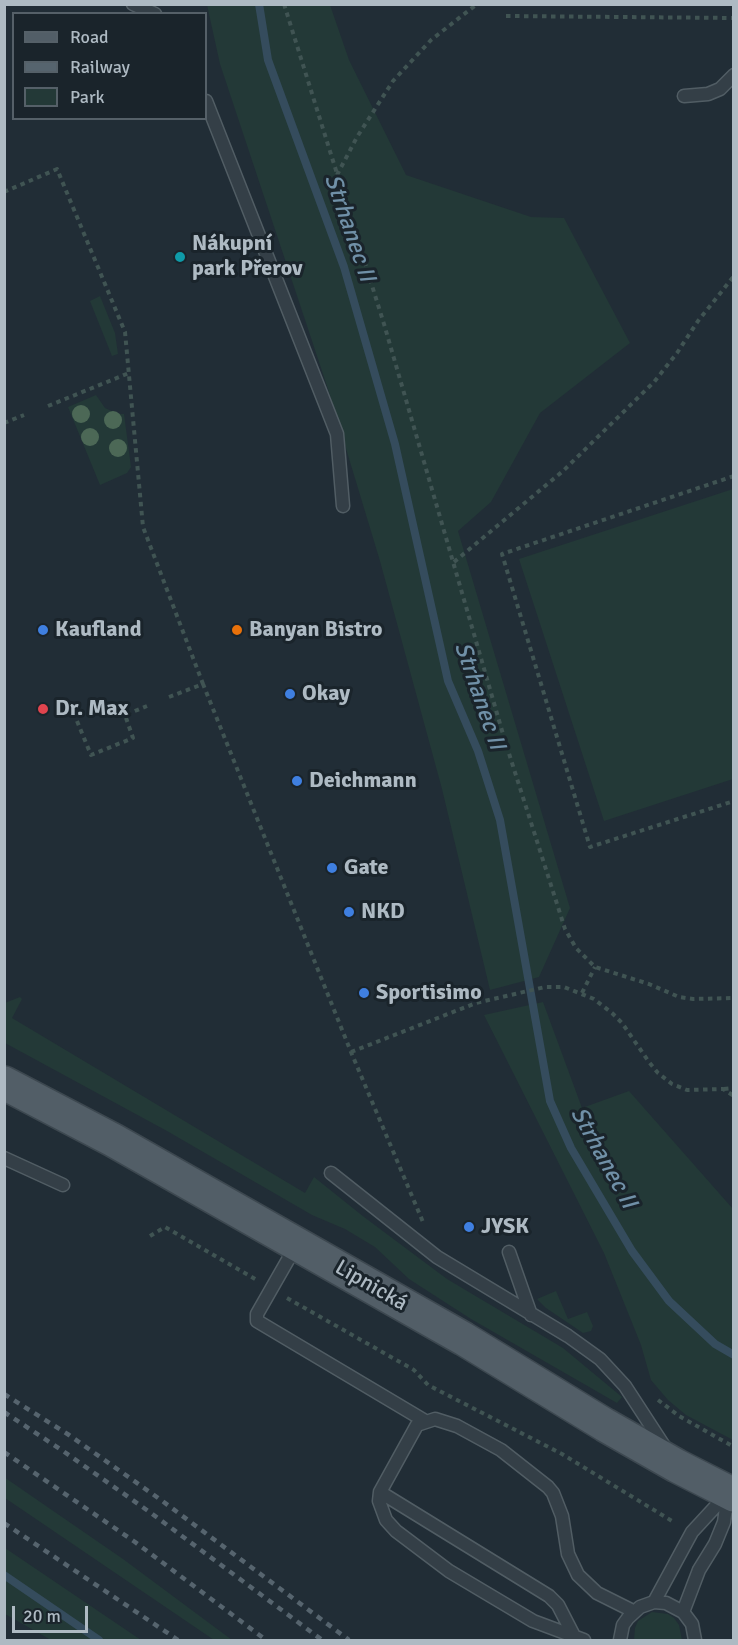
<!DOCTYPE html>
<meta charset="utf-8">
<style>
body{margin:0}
#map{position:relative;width:738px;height:1645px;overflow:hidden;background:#212d36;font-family:Signika,sans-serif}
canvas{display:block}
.frame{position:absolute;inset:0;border:6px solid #aebac3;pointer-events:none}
.legend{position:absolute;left:12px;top:12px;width:195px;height:108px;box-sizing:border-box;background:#1a242b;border:2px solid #556068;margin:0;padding:8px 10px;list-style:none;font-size:18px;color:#aebac3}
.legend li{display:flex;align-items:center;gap:12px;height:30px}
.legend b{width:30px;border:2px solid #556068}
.scale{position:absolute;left:12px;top:1606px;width:76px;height:27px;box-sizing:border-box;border:3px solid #aebac3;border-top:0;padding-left:8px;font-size:18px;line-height:21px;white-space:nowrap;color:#aebac3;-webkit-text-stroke:4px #1a242b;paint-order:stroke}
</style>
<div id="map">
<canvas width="738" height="1645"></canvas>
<div class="frame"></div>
<ul class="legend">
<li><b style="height:8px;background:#525e67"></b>Road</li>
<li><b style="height:8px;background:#56646e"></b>Railway</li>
<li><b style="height:16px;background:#233937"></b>Park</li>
</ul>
<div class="scale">20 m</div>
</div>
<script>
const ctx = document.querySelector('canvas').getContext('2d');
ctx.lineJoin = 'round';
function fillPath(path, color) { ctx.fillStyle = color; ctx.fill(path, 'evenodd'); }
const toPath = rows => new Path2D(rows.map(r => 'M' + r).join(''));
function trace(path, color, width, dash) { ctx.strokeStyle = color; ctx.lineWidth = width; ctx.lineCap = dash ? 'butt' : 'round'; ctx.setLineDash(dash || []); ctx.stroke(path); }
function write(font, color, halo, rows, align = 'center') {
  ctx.font = font + ' Signika,sans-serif'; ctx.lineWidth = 6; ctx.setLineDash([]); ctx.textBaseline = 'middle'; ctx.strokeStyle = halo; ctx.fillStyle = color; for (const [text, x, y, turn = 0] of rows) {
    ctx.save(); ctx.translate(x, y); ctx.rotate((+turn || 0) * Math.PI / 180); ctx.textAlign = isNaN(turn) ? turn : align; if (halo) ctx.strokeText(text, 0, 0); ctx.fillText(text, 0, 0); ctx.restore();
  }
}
const green = toPath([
 [207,5,330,5,349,60,406,175,531,217,564,218,630,343,540,413,491,502,458,531,570,908,539,977,490,990,442,789,380,561,328,389,220,64],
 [100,296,115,333,118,354,112,356,90,301],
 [96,395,105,408,118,414,124,414,131,467,127,473,100,485,68,407],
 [733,489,733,779,604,821,519,559],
 [20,997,22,999,12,1018,305,1193,314,1177,364,1217,447,1279,563,1348,622,1397,617,1403,471,1319,409,1279,375,1247,345,1229,312,1215,167,1131,5,1043,5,1003],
 [543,1002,582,1108,629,1091,733,1209,733,1440,686,1415,668,1400,651,1380,641,1345,604,1253,484,1015],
 [556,1291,568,1319,587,1312,593,1326,591,1331,583,1333,546,1308,537,1299],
 [4,1477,123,1559,232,1640,214,1640,5,1498],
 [4,1548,5,1548,141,1640,51,1640,5,1614],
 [652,1612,668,1614,674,1618,679,1625,682,1640,634,1640,635,1628,638,1621]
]);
const stream = toPath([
 [259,4,268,60,344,267,395,444,448,681,478,751,500,820,550,1101,571,1148,632,1251,669,1301,715,1344,734,1355],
 [4,1575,99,1640]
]);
const path = toPath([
 [284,4,384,324,505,741,565,929,576,948,595,967,649,984,679,997,693,999,734,998],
 [506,16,734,18],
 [337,175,357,137,393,81,431,40,477,4],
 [4,192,57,169,125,332,143,527,203,684],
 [48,406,129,373],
 [4,423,24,415],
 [734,476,502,554,590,847,734,801],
 [454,562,563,471,654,382,677,353,698,321,734,276],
 [169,697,203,684,351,1052,423,1222],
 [77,721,91,755,133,738,125,715,147,706],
 [582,993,595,967],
 [351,1052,476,1003,545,987,564,987,594,999,612,1013,622,1023,649,1062,658,1073,672,1084,687,1090,723,1089,734,1096],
 [724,1089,734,1088],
 [150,1236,165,1227,257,1280],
 [287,1298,414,1370,428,1385,562,1454,672,1521],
 [658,1400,679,1416,734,1447]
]);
const service = toPath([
 [133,4,155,14],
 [684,96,708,94,720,89,734,75],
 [206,101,337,434,343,506],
 [4,1158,63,1185],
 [331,1173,437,1257,568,1336,600,1359,625,1386,666,1449],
 [297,1244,257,1314,257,1321,425,1421],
 [509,1252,531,1315],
 [380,1492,549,1596,558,1605,575,1638],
 [654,1602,692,1532,728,1493],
 [683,1612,699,1570,715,1544,724,1522,728,1493],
 [584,1640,533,1621,449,1571,396,1531,386,1520,379,1501,380,1492,417,1425,435,1419,457,1426,501,1450,548,1487,553,1493,562,1516,568,1554,578,1575,597,1593,633,1611],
 [620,1640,623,1625,628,1618,640,1607,654,1602,666,1603,683,1612,692,1624,695,1640]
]);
const primary = toPath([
 [4,1083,113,1140,464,1339,605,1425,677,1466,734,1495]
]);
const rail = toPath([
 [4,1394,69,1435,161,1500,349,1640],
 [4,1412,63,1451,151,1513,322,1640],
 [4,1452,135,1542,266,1640],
 [4,1523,178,1640]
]);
const trees = [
 [81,414],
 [113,420],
 [90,437],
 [118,448]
];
const markers = [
 [180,257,6,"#0f9aa8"],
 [43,630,6,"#3f7fe0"],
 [237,630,6,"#e8710a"],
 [290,694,6,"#3f7fe0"],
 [43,709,6,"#e0444e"],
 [297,781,6,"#3f7fe0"],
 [332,868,6,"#3f7fe0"],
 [349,912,6,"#3f7fe0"],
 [364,993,6,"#3f7fe0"],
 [469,1227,6,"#3f7fe0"]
];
const poiNames = [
 ["Nákupní",192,244],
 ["park Přerov",192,269],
 ["Kaufland",55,630],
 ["Banyan Bistro",249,630],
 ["Okay",302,694],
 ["Dr. Max",55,709],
 ["Deichmann",309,781],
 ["Gate",344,868],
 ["NKD",361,912],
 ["Sportisimo",376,993],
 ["JYSK",481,1227]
];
const streetNames = [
 ["Lipnická",371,1286,30]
];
const waterNames = [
 ["Strhanec II",349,228,71],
 ["Strhanec II",479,696,71],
 ["Strhanec II",603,1158,61]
];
fillPath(green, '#233937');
trace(stream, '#354c5d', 8);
trace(service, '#515d64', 15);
trace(primary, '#3d4850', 36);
trace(path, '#405453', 4, [4.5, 4.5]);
trace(service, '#343f47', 12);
trace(primary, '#525e67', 33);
trace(rail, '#56646e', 4.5, [6, 6]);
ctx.fillStyle = '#4c6856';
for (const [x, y] of trees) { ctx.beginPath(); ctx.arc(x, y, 9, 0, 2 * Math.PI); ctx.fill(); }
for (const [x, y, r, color] of markers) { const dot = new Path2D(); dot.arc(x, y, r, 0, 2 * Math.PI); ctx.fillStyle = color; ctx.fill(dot); trace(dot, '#1a242b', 2); }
write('bold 22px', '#aebac3', '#1a242b', poiNames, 'left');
write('22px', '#aebac3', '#1a242b', streetNames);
write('italic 24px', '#7090a7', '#1a242b', waterNames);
</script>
